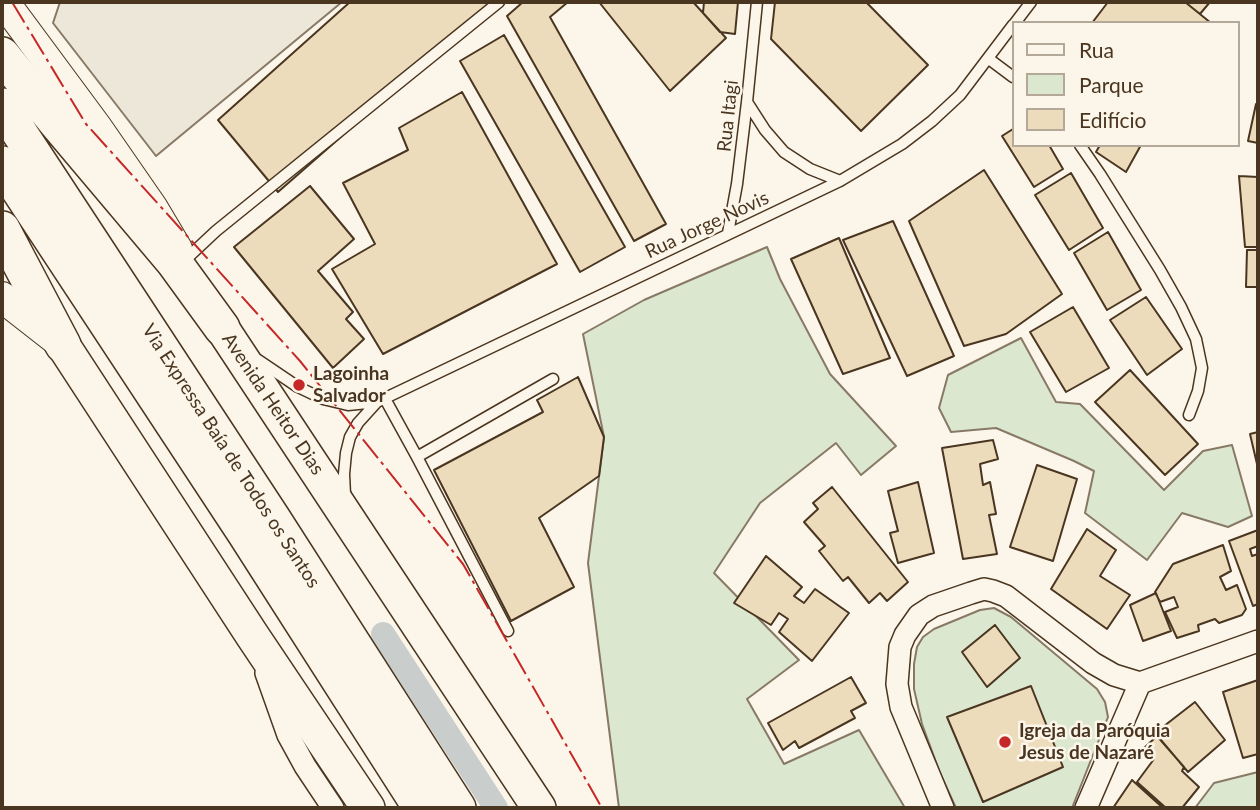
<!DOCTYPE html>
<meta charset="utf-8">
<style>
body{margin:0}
#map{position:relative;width:1260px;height:810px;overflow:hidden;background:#fbf6e9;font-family:Lato,sans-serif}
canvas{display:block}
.frame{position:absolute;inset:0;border:4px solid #4a3520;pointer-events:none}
.legend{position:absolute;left:1012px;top:21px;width:228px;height:126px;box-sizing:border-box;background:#fbf6e9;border:2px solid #b4a999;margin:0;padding:9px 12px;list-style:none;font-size:21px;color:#4a3520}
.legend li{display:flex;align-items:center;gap:14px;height:35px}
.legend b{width:35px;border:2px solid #b4a999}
</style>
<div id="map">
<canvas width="1260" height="810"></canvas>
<div class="frame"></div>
<ul class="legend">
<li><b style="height:9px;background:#fbf6e9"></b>Rua</li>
<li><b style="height:19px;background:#dce7d0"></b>Parque</li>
<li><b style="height:19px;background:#ecdcbc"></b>Edifício</li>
</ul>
</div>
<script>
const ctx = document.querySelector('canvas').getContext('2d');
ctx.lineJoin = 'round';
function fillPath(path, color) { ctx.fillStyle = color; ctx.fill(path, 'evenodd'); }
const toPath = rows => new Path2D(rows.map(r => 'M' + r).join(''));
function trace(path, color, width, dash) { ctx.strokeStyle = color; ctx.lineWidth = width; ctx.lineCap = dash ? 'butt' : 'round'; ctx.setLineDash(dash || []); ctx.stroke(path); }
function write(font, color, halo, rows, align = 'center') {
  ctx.font = font + ' Lato,sans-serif'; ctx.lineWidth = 5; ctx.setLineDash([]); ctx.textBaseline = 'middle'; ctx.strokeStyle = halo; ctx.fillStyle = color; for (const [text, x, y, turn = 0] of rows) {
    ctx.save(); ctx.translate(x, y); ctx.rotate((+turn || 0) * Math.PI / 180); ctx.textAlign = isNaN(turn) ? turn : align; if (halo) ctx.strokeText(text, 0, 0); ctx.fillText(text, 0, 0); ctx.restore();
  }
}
const green = toPath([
 [767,247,780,279,830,374,896,446,861,475,836,443,760,503,714,573,799,660,747,699,784,764,859,730,905,808,619,808,588,563,604,437,583,334,644,300,767,247],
 [1021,338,1056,402,1080,404,1164,490,1203,451,1232,445,1252,516,1228,527,1182,513,1147,560,1085,513,1094,471,1074,461,996,428,951,432,939,408,948,375,1021,338],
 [994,608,1011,617,1097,689,1105,702,1108,717,1072,808,956,808,940,773,922,724,914,689,914,664,917,647,923,637,934,629,980,610,994,608],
 [1258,772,1258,808,1195,808,1214,783,1258,772]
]);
const parking = toPath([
 [60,2,342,2,156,156,53,23,60,2]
]);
const canal = toPath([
 [383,634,496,808]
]);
const building = toPath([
 [350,2,495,2,278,192,218,120,350,2],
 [523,2,568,2,550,17,666,224,634,241,507,16,523,2],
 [599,2,693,2,726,38,670,91,599,2],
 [704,2,738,2,735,34,720,32,703,13,704,2],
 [775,2,866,2,928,65,861,131,771,39,775,2],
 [1108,2,1185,2,1211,23,1092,23,1108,2],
 [1185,2,1210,2,1200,14,1185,2],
 [504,35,625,247,580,272,460,61,504,35],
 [462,92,557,264,383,354,332,269,375,244,343,183,408,150,399,128,462,92],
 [1256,104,1258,105,1258,143,1248,141,1256,104],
 [1013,129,1013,145,1049,145,1063,169,1034,187,1002,136,1013,129],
 [1100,145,1141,145,1126,172,1096,152,1100,145],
 [984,170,1062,294,1006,334,964,346,909,221,984,170],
 [1071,173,1103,228,1069,250,1035,195,1071,173],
 [1239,176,1258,177,1258,247,1245,247,1239,176],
 [310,186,354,239,318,271,353,312,346,319,364,339,333,368,234,247,310,186],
 [893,221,954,356,907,376,843,240,893,221],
 [1108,232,1141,290,1107,310,1074,253,1108,232],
 [839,238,890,358,843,374,791,259,839,238],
 [1247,250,1258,250,1258,287,1246,287,1247,250],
 [1146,297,1182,349,1147,375,1110,320,1146,297],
 [1073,307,1109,368,1066,392,1030,332,1073,307],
 [1130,370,1198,444,1165,475,1095,402,1130,370],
 [578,377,604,437,599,476,539,518,574,587,511,621,434,470,543,412,537,400,578,377],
 [1258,432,1258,464,1257,464,1250,434,1258,432],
 [993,440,998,459,980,464,983,485,990,482,996,514,989,515,997,554,963,559,942,448,993,440],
 [1037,465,1077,479,1053,561,1010,547,1037,465],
 [918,482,934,553,898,563,890,533,898,531,888,491,918,482],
 [832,487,908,582,887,601,880,593,869,603,848,577,843,581,819,551,825,546,804,522,818,509,813,503,832,487],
 [1087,529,1116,550,1100,576,1130,595,1107,629,1051,589,1087,529],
 [1258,530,1258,546,1250,549,1252,556,1258,554,1258,604,1253,606,1229,541,1258,530],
 [1223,545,1231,571,1220,577,1226,590,1237,585,1246,609,1242,615,1219,623,1215,619,1198,625,1199,631,1177,638,1165,612,1178,607,1174,597,1160,602,1155,592,1173,564,1223,545],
 [766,556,802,587,794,596,804,603,815,589,849,613,812,661,779,632,788,619,779,613,771,625,734,603,766,556],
 [1156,593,1171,631,1143,641,1130,605,1156,593],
 [995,625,1020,658,987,687,962,652,995,625],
 [851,677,866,703,851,711,855,718,799,748,795,741,783,750,768,723,851,677],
 [1258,680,1258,754,1243,758,1223,692,1258,680],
 [1031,686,1063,767,983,802,947,717,1031,686],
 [1195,702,1225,740,1188,772,1155,733,1195,702],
 [1157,736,1184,767,1182,771,1199,787,1182,808,1166,808,1137,782,1154,759,1143,749,1157,736],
 [1132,780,1163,808,1113,808,1132,780]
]);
const service = toPath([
 [1015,23,1031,2],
 [989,59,1013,77],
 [747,102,765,130,784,152,810,169,840,181],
 [1080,145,1100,174,1160,270,1181,307,1196,339,1202,368,1198,391,1189,415],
 [728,233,737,184,747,102,757,2],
 [184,261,216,231,499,2],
 [258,360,298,387,323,399,348,405,377,402],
 [384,397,417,457,508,631],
 [417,457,553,379],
 [345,495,344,474,346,453,350,437,358,423,377,402,840,181,902,144,932,121,960,95,1013,25]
]);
const minor = toPath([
 [266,673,288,735,305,766,333,808],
 [943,808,901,707,897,684,900,647,905,635,919,615,933,606,971,593,984,589,993,591,1006,596,1093,663,1114,675,1140,683,1258,641],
 [1086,808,1140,683]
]);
const secondary = toPath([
 [4,2,98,129,152,207,177,249],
 [2,297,62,344]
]);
const primary = toPath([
 [48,322,252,635,368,808],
 [222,328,539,808]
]);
const trunk = toPath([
 [2,55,56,122,174,262,222,328],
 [2,106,273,519,458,808],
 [2,164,245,533,421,808],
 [2,229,63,345]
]);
const power = toPath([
 [12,2,86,124,300,361,463,564,602,808]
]);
const markers = [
 [299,385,7,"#c62828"],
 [1005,742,7,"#c62828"]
];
const streetNames = [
 ["Rua Itagi",728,116,-84],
 ["Rua Jorge Novis",707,225,-25],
 ["Avenida Heitor Dias",273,404,56],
 ["Via Expressa Baía de Todos os Santos",231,456,57]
];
const poiNames = [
 ["Lagoinha",313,374],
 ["Salvador",313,396],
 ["Igreja da Paróquia",1019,731],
 ["Jesus de Nazaré",1019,753]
];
fillPath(green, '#dce7d0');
trace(green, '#887966', 2);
fillPath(parking, '#ede7d9');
trace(parking, '#887966', 2);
trace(canal, '#c9cecd', 24);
fillPath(building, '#ecdcbc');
trace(building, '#4a3520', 2);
trace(service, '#4a3520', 13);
trace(minor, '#4a3520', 24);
trace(secondary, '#4a3520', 32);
trace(primary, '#4a3520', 36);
trace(trunk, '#4a3520', 38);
trace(service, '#fbf6e9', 10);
trace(minor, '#fbf6e9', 21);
trace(secondary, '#fbf6e9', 30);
trace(primary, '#fbf6e9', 33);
trace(trunk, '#fbf6e9', 35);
trace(power, '#c62828', 2, [24, 5, 3.5, 5]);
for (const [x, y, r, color] of markers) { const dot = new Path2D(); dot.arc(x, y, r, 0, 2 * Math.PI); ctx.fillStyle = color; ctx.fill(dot); trace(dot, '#fbf6e9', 2.5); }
write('19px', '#4a3520', '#fbf6e9', streetNames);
write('bold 19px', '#4a3520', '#fbf6e9', poiNames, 'left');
</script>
